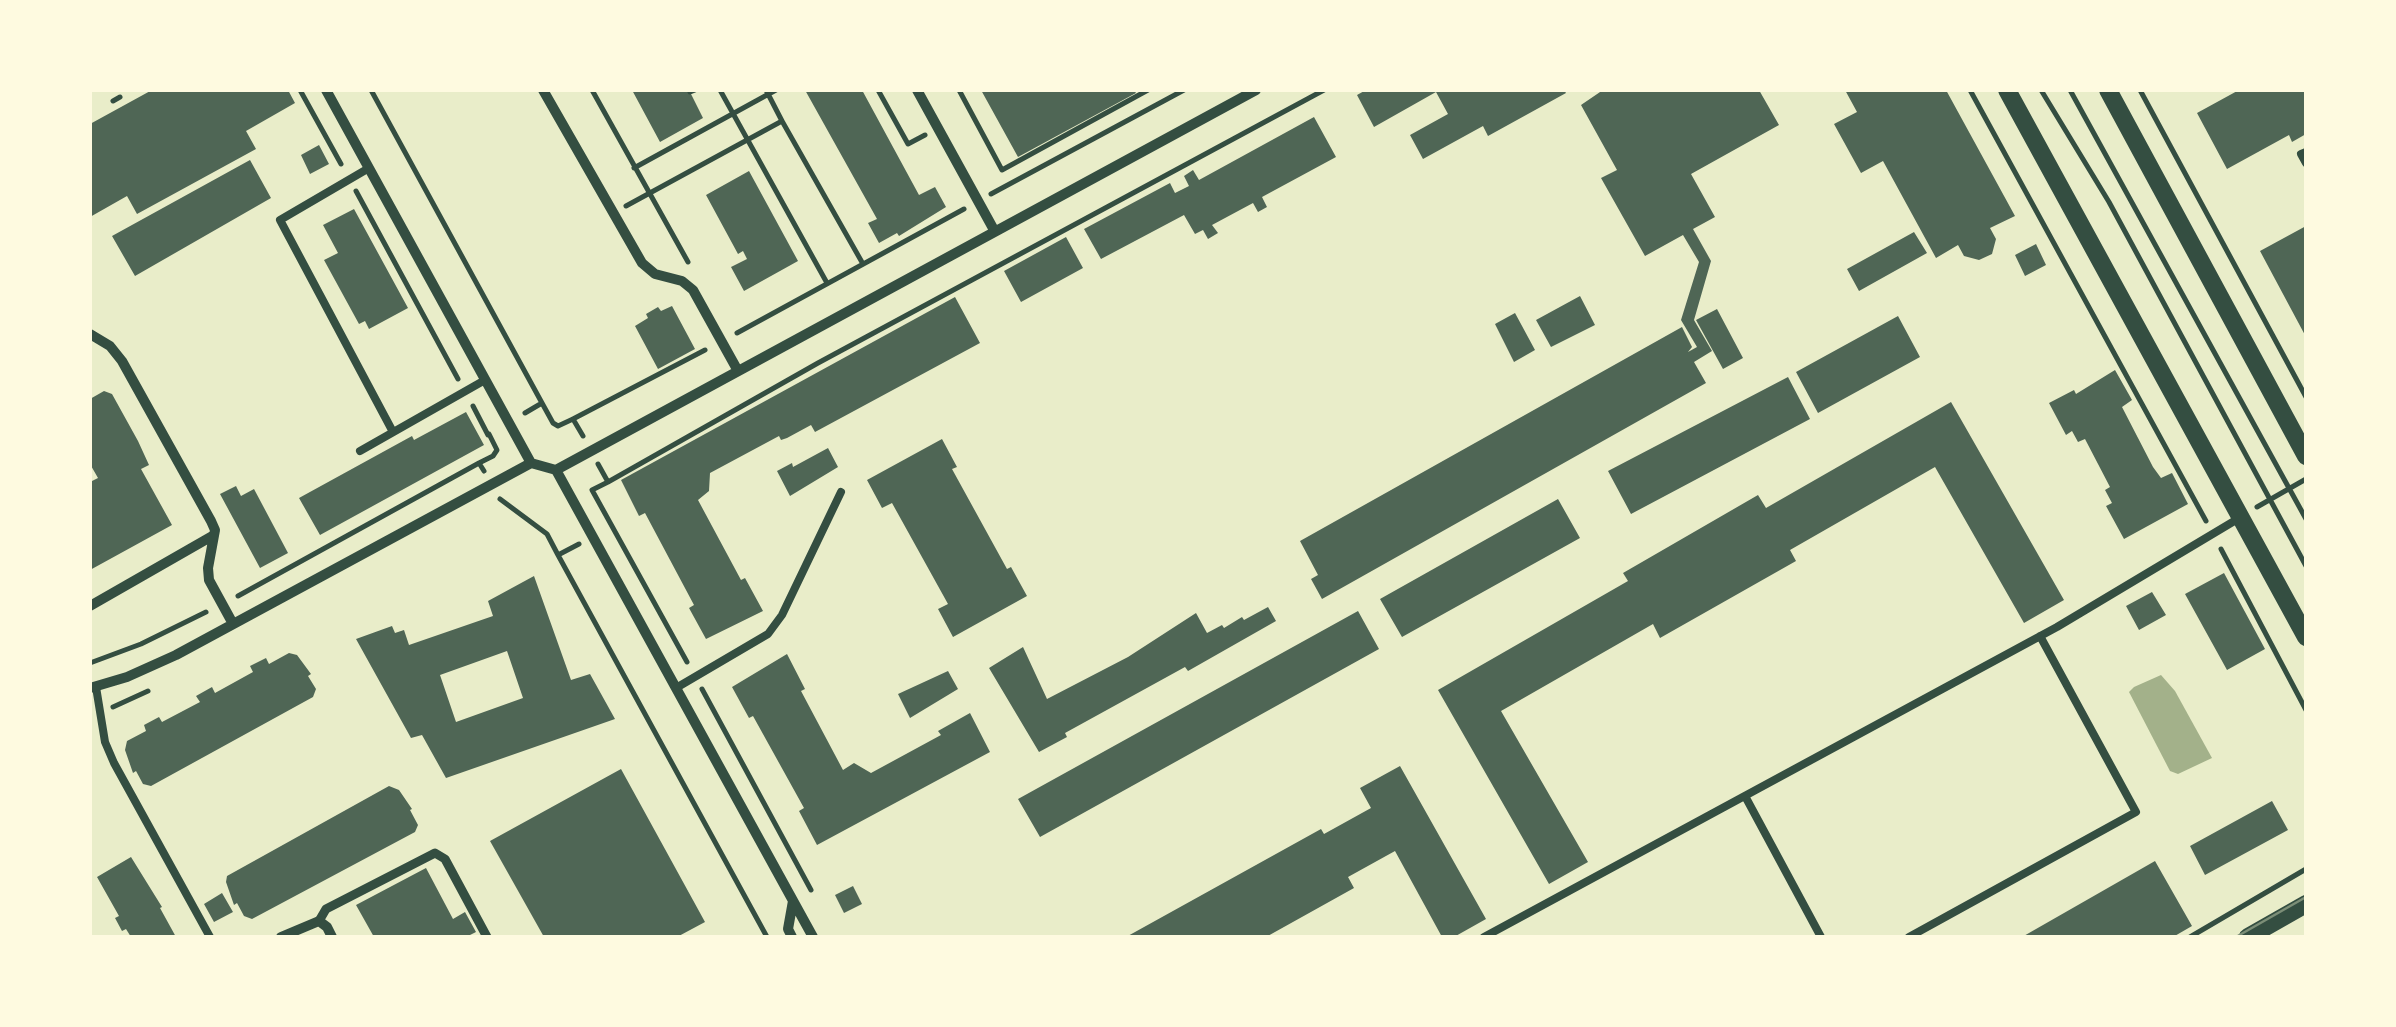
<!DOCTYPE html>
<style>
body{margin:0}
#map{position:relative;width:2396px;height:1027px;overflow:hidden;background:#e9edc9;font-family:"Source Serif 4",serif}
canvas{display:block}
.frame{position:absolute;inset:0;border:92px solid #fefae0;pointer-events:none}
</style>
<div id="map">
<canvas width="2396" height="1027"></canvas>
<div class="frame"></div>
</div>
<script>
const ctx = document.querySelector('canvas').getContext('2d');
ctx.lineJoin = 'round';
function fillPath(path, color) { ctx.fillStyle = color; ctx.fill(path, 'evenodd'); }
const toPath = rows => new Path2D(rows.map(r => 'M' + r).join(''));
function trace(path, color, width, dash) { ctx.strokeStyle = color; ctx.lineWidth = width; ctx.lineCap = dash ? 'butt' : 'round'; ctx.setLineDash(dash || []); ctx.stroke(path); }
const water = toPath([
 [2161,675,2175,691,2212,758,2178,774,2170,771,2129,692,2134,687]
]);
const building = toPath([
 [152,90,288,90,295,103,246,131,256,149,137,214,127,196,90,217,90,124],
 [632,90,689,90,703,118,660,142],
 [805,90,862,90,919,195,935,187,946,207,899,236,897,233,879,243,868,223,877,219],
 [981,90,1134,90,1136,93,1018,157],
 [1366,90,1564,90,1566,93,1488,136,1483,126,1423,159,1410,135,1448,114,1436,92,1374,127,1357,95],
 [1603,90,1759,90,1779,125,1691,174,1715,217,1693,229,1711,261,1694,320,1712,351,1694,362,1706,383,1322,599,1311,579,1318,575,1300,541,1682,327,1692,347,1688,352,1697,347,1681,320,1699,262,1683,235,1645,256,1601,178,1617,170,1581,105],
 [1845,90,1946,90,2015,216,1990,228,1996,239,1992,254,1979,260,1964,256,1958,245,1936,258,1883,161,1861,173,1834,124,1857,112],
 [2239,90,2306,90,2306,134,2292,142,2289,135,2227,169,2197,113],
 [1314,117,1336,157,1262,197,1267,207,1258,212,1253,203,1212,225,1218,233,1208,239,1203,230,1195,234,1184,215,1101,259,1084,229,1170,183,1175,193,1189,186,1184,176,1193,170,1199,180],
 [319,145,329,164,310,174,301,155],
 [250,160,271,198,135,276,112,236],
 [749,171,798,261,744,291,731,267,747,259,743,251,738,254,706,195],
 [354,209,408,308,369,329,365,321,359,324,324,260,338,253,323,225],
 [2306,226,2306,337,2260,251],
 [1914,232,1927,253,1859,291,1847,269],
 [1066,237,1083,268,1021,302,1004,271],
 [2036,244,2046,265,2025,276,2015,255],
 [1580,296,1595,325,1551,347,1536,320],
 [955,297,980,343,815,432,811,425,787,438,781,440,779,436,710,473,709,491,698,500,741,580,745,578,763,611,706,639,689,608,694,605,645,513,639,516,621,480],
 [672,306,695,349,658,369,635,326,648,318,646,314,658,307,661,311],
 [1717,309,1743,358,1723,369,1696,320],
 [1515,313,1535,350,1514,362,1495,324],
 [1898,316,1920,357,1818,413,1796,372],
 [2115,370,2132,400,2122,407,2153,467,2161,478,2172,473,2188,504,2124,539,2106,506,2112,503,2105,490,2110,487,2085,439,2078,442,2072,431,2066,435,2049,403,2074,390,2076,394],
 [1788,377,1810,419,1631,514,1608,471],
 [104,391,112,394,138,441,149,465,141,469,172,525,90,570,90,482,98,478,90,464,90,399],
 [1951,402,2064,600,2024,623,1935,467,1790,550,1796,561,1660,638,1653,624,1501,711,1588,862,1549,884,1438,690,1628,581,1623,573,1758,495,1766,508],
 [466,412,484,445,320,535,299,498,412,436,414,440],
 [942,439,957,467,952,469,1007,569,1011,567,1027,596,953,637,938,609,948,604,892,503,882,508,867,480],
 [828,448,838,467,790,496,777,471,792,463,793,467],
 [236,486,241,496,254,489,288,553,260,568,220,494],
 [1558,499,1580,538,1402,637,1380,599],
 [2224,573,2265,649,2227,670,2185,594],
 [534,576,571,680,590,674,615,719,446,778,422,735,411,738,356,639,392,626,395,633,404,630,409,645,493,616,488,601],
 [507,651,523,698,456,722,440,675],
 [2152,592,2166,615,2139,630,2126,606],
 [1268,607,1276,621,1188,671,1185,667,1065,733,1067,737,1039,752,989,668,1023,647,1047,699,1128,657,1196,613,1207,633,1222,625,1224,628,1242,617,1244,620],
 [1358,611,1379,649,1040,837,1018,799],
 [289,653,297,655,311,674,308,676,316,689,313,697,151,786,143,784,136,771,133,773,125,750,127,741,146,731,144,725,159,717,162,722,200,702,196,696,212,687,215,693,253,672,250,666,266,658,269,664],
 [787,654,805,689,801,691,843,770,854,763,871,773,941,735,938,731,970,713,990,752,817,845,799,811,804,808,753,716,749,718,732,687],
 [948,671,958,689,910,718,898,694],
 [1400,766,1486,919,1454,937,1442,937,1395,851,1348,877,1354,888,1266,937,1126,937,1321,829,1324,834,1371,808,1360,788],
 [621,769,705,922,677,937,544,937,490,841],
 [389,786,399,790,412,809,410,810,418,825,415,832,252,919,244,916,237,903,234,905,226,882,227,876],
 [2272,801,2288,830,2205,875,2190,846],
 [131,857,162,907,160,908,176,937,131,937,126,929,122,931,115,918,119,916,97,877],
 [2155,861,2192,926,2173,937,2022,937],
 [426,868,453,919,465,912,476,932,466,937,374,937,356,905],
 [853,886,862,904,844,913,835,895],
 [222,893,233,912,214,922,204,904]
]);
const path = toPath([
 [300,90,341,164],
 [371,90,542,403],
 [592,90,688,262],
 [720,90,827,283],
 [766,90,782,121],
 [878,90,908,144,925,135],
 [959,90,1002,170,1148,90],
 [1970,90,2206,521],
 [2041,90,2109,202,2306,566],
 [2070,90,2306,519],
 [2140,90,2306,397],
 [690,92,695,90],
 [113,101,120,97],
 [634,168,776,90],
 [356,191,458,379],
 [991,194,1184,90],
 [626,206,782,121,863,264],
 [737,333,964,209],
 [473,406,488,435],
 [525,413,542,403,553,423,558,426,573,419],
 [583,436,573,419,705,350],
 [479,463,493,456,497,450,489,434],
 [598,464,608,482,592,490,687,662],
 [608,482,818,363,1324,90],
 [500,499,547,534,558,555],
 [2257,507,2306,479],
 [579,544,558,555,767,937],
 [2221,549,2306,710],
 [238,596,479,463,484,471],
 [90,663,141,644,206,612],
 [702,689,811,890],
 [113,707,148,691],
 [2190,937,2306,869]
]);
const service = toPath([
 [2306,152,2301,154,2306,163],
 [369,168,280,220,393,432],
 [360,451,485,380],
 [96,687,105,742,114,763,210,937],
 [676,688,768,634,782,615,841,492],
 [1745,796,1821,937],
 [1484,937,2057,627,2241,517],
 [1909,937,2136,812,2040,636]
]);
const pedestrian = toPath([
 [319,921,326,909,435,853,445,859,487,937]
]);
const minor = toPath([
 [326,90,531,463,556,470,813,937],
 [543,90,642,263,655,274,682,281,693,290,738,371],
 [917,90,994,230],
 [90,334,110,346,122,361,211,521,215,530,208,568,209,580,232,622],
 [556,470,1256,90],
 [90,606,214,535],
 [90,688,127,677,176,655,531,463],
 [281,937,319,921,327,927,332,937],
 [792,937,788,929,793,901]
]);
const tertiary = toPath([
 [2007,90,2306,637],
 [2108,90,2306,456],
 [2248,937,2306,904]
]);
const tram = toPath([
 [2236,937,2306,897]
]);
fillPath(water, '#a3b18a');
fillPath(building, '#4f6655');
trace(path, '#344e41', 5);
trace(service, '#344e41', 8);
trace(pedestrian, '#344e41', 9);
trace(minor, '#344e41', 10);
trace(tertiary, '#344e41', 18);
trace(tram, '#7c8e77', 2.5);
</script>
